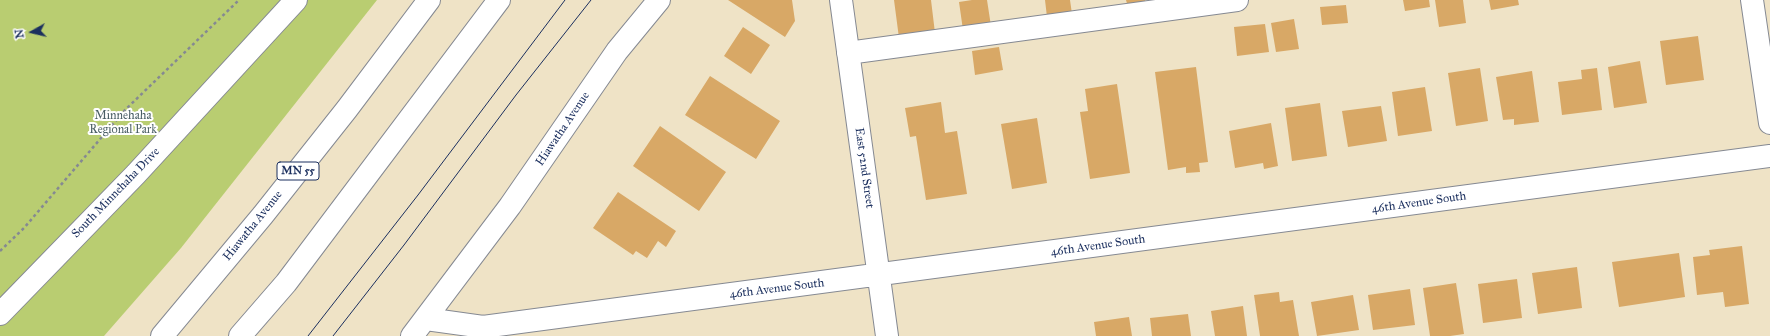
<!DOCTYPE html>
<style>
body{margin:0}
#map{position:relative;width:1770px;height:336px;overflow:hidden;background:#efe3c6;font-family:"IM FELL Great Primer",serif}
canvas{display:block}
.north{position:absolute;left:12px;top:12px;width:40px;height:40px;-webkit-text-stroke:3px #fff;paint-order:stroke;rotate:262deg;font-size:11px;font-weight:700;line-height:16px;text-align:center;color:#1b2f5e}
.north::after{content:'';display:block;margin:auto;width:14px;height:18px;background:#1b2f5e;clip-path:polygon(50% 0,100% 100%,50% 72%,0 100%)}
</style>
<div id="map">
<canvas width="1770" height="336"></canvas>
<div class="north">N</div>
</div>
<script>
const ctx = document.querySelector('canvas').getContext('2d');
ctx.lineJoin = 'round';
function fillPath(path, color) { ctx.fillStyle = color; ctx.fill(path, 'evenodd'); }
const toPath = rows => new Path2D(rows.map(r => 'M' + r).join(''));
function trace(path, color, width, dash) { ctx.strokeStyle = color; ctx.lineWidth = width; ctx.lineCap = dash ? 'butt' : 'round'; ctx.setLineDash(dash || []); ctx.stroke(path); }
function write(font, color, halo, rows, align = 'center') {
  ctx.font = font + ' "IM FELL Great Primer",serif'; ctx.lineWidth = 4; ctx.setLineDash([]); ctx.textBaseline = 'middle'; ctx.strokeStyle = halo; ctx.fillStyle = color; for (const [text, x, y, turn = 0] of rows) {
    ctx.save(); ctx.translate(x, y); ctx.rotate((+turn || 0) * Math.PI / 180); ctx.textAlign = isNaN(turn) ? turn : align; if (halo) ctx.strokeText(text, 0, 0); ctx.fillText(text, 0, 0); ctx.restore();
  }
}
const green = toPath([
 [0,0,377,0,181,248,104,336,0,336]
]);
const building = toPath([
 [728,0,792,0,795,21,785,37],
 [894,0,931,0,935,33,899,38],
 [972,0,987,0,991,26,963,30,959,2],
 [1045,0,1070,0,1072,14,1047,17],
 [1126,0,1145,0,1146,4,1128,7],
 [1403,0,1429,0,1430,7,1405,11],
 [1435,0,1463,0,1466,23,1439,27],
 [1489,0,1518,0,1519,5,1491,10],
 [1346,5,1348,23,1322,25,1320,7],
 [1294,19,1299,49,1276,52,1271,23],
 [1265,24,1269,52,1237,56,1234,27],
 [743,27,770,45,751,74,724,56],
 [1698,36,1704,80,1666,85,1660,41],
 [999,47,1003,70,975,75,972,51],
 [1640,61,1647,103,1614,108,1608,67],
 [1196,67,1208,162,1199,163,1200,172,1186,173,1186,167,1168,170,1155,72],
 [1480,68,1488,121,1456,126,1448,73],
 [1597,68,1602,110,1562,115,1558,82,1582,79,1581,70],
 [1532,71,1539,122,1514,125,1514,119,1503,120,1496,77],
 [710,76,780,121,756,159,685,115],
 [1117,84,1130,173,1090,179,1080,112,1088,111,1085,89],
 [1425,87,1432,131,1398,136,1392,92],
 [941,102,945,133,957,131,967,194,926,200,916,136,910,137,905,108],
 [1320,103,1327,156,1292,161,1285,108],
 [1381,106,1387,141,1348,147,1342,111],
 [1037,118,1047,183,1012,189,1001,124],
 [1271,123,1278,166,1264,169,1263,163,1235,168,1229,131],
 [660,126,726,172,699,211,633,166],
 [618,192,676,231,666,247,658,241,647,258,636,251,633,255,593,228],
 [1742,246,1749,304,1725,307,1723,292,1697,295,1693,257,1710,255,1709,250],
 [1679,253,1685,297,1619,307,1612,262],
 [1577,267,1582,308,1538,314,1532,273],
 [1517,279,1522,318,1483,323,1478,284],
 [1456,283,1464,334,1450,336,1430,336,1423,288],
 [1410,289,1415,325,1373,330,1368,295],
 [1279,292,1280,302,1293,300,1299,336,1260,336,1254,295],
 [1353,295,1359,330,1317,336,1311,302],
 [1243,306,1247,336,1215,336,1211,311],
 [1188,314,1191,336,1152,336,1150,318],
 [1129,317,1132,336,1096,336,1094,322]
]);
const path = toPath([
 [0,251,24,228,125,110,239,0]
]);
const minor = toPath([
 [841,0,887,336],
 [1752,0,1770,123],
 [848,53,1237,0],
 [0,314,136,174,296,0],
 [426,319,483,327,1770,156],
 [412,336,510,206,617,51,659,0]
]);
const highway = toPath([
 [162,336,263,215,347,109,429,0],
 [240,336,286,283,499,0]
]);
const tram = toPath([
 [308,336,418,195,565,0],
 [333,336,404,245,516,95,591,0]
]);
const shields = [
 [298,171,42]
];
const shieldNames = [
 ["MN 55",298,171]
];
const parkNames = [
 ["Minnehaha",123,116],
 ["Regional Park",123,130]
];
const streetNames = [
 ["Hiawatha Avenue",563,129,-56],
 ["East 52nd Street",864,168,82],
 ["South Minnehaha Drive",116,193,-46],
 ["46th Avenue South",1419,203,-8],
 ["Hiawatha Avenue",253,226,-51],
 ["46th Avenue South",1098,246,-8],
 ["46th Avenue South",777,289,-7]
];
fillPath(green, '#b9cd71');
fillPath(building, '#d8a866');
trace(minor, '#858992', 24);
trace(highway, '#858992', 24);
trace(path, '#858992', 2.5, [3, 3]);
trace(minor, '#fff', 22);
trace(highway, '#fff', 22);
trace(tram, '#1b2f5e', 1);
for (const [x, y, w] of shields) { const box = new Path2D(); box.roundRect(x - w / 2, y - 9, w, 18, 3); ctx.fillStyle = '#fff'; ctx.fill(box); trace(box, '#1b2f5e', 1); }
write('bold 11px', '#1b2f5e', null, shieldNames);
write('12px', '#4a5e64', '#fff', parkNames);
write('12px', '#1b2f5e', '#fff', streetNames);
</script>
